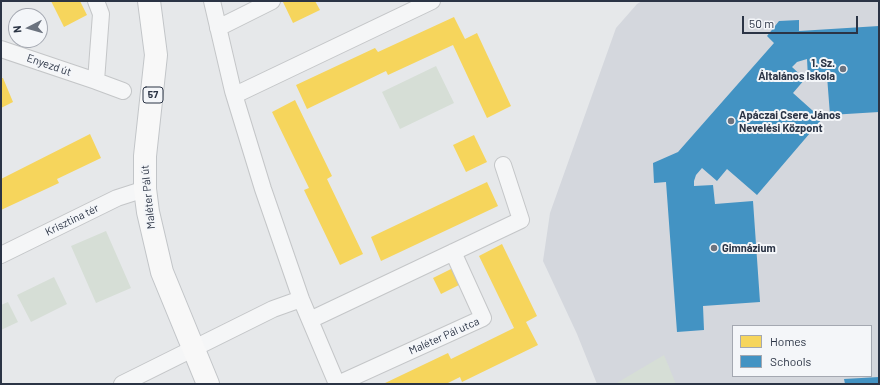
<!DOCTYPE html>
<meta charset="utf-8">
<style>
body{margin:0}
#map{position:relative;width:880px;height:385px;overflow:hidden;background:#e6e8ea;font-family:Barlow,sans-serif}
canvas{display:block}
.frame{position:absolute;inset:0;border:2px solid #2b3445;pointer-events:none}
.legend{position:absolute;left:732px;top:325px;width:140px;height:52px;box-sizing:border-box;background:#f4f6f9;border:1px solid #a4a8b1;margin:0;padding:5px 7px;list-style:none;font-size:12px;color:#2b3445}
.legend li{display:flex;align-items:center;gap:8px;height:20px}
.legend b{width:20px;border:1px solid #a4a8b1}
.north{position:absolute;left:8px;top:8px;width:40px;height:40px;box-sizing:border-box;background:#f4f6f9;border:1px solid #a4a8b1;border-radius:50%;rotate:264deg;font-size:11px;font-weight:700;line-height:16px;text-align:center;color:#2b3445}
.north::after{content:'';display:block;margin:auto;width:14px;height:18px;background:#6c737f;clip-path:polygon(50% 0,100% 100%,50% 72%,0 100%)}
.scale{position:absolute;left:742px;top:16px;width:116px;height:18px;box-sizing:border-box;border:2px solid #2b3445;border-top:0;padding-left:5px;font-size:12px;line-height:14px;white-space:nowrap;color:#2b3445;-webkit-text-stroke:3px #f4f6f9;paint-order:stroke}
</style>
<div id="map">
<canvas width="880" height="385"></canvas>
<div class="frame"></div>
<ul class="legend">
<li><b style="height:11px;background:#f6d55c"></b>Homes</li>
<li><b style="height:11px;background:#4393c3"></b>Schools</li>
</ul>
<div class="north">N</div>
<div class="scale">50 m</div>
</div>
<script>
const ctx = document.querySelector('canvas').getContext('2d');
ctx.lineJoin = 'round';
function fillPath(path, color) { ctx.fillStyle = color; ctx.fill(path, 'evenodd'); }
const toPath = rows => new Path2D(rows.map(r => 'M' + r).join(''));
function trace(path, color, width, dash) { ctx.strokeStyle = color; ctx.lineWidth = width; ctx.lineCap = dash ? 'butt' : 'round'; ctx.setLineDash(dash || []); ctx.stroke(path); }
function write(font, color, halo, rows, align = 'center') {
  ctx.font = font + ' Barlow,sans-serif'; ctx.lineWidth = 4; ctx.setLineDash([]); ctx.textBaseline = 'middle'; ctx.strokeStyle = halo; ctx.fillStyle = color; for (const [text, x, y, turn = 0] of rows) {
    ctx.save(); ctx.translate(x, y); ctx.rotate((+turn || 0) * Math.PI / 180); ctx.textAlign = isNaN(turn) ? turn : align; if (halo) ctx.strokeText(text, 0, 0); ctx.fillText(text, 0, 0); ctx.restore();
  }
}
const built = toPath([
 [642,1,879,1,879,384,597,384,577,334,543,261,550,213,616,28,637,4],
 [733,326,871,326,871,376,733,376]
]);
const green = toPath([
 [436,66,454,103,400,129,382,92],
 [106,231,131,288,96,303,71,246],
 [54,277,67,304,31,322,17,295],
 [8,302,18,322,1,330,1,305],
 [664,355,676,384,615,384]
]);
const homes = toPath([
 [51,1,80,1,87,15,64,27],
 [284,1,315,1,320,10,293,23,283,2],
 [454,17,465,39,477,33,511,106,487,118,453,45,388,75,386,71,307,109,296,85,375,48,378,52],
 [1,78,3,78,13,102,1,108],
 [295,100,332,176,327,179,363,254,340,265,304,190,309,188,272,112],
 [90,134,101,158,57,179,59,183,1,210,1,179],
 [474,135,487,162,466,172,453,145],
 [487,182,498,206,381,261,371,237],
 [502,244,537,316,526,322,538,345,462,382,460,377,446,384,383,384,448,353,451,359,514,328,479,256],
 [455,267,463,283,441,294,433,278]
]);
const schools = toPath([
 [799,20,799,31,879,26,879,112,830,115,827,76,808,78,807,59,797,62,792,67,805,79,793,93,822,119,757,195,727,169,717,181,702,168,696,175,694,181,694,186,713,185,715,204,753,201,760,302,703,306,704,330,677,332,666,182,654,183,653,163,678,152,774,43,767,36,779,21],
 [879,377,879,384,845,384,844,379]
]);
const minor = toPath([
 [212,1,233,91,263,189,301,299,337,384],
 [218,28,272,1],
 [1,49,96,81,101,14,96,1],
 [96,81,123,91],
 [235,95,432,1],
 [1,255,117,198,145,189],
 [310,320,521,220,503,165],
 [122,384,273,309,301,299],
 [338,384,483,318,453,252]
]);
const primary = toPath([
 [149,1,156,55,145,156,145,189,148,212,162,272,208,384]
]);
const markers = [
 [843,69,4,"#6c737f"],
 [731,121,4,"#6c737f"],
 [714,248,4,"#6c737f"]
];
const shields = [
 [153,95,20]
];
const shieldNames = [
 ["57",153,95]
];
const poiNames = [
 ["1. Sz.",835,63,"right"],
 ["Általános Iskola",835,76,"right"],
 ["Apáczai Csere János",739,115],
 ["Nevelési Központ",739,128],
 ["Gimnázium",722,248]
];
const streetNames = [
 ["Enyezd út",49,65,19],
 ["Maléter Pál út",148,197,-96],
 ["Krisztina tér",72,220,-26],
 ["Maléter Pál utca",444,336,-24]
];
fillPath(built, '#d4d7dd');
fillPath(green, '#d6ded6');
fillPath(homes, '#f6d55c');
fillPath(schools, '#4393c3');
trace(minor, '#c4c6c8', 18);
trace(primary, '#c2c5c8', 24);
trace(minor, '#f5f6f7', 16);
trace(primary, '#f8f8f8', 22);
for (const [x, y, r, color] of markers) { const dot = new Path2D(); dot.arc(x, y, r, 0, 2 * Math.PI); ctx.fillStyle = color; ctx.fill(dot); trace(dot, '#f4f6f9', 1.5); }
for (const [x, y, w] of shields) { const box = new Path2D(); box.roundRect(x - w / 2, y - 8, w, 16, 3); ctx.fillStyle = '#f4f6f9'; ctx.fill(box); trace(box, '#2b3445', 1); }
write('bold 10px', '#2b3445', null, shieldNames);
write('bold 11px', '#2b3445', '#f4f6f9', poiNames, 'left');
write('11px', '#2b3445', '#f4f6f9', streetNames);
</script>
